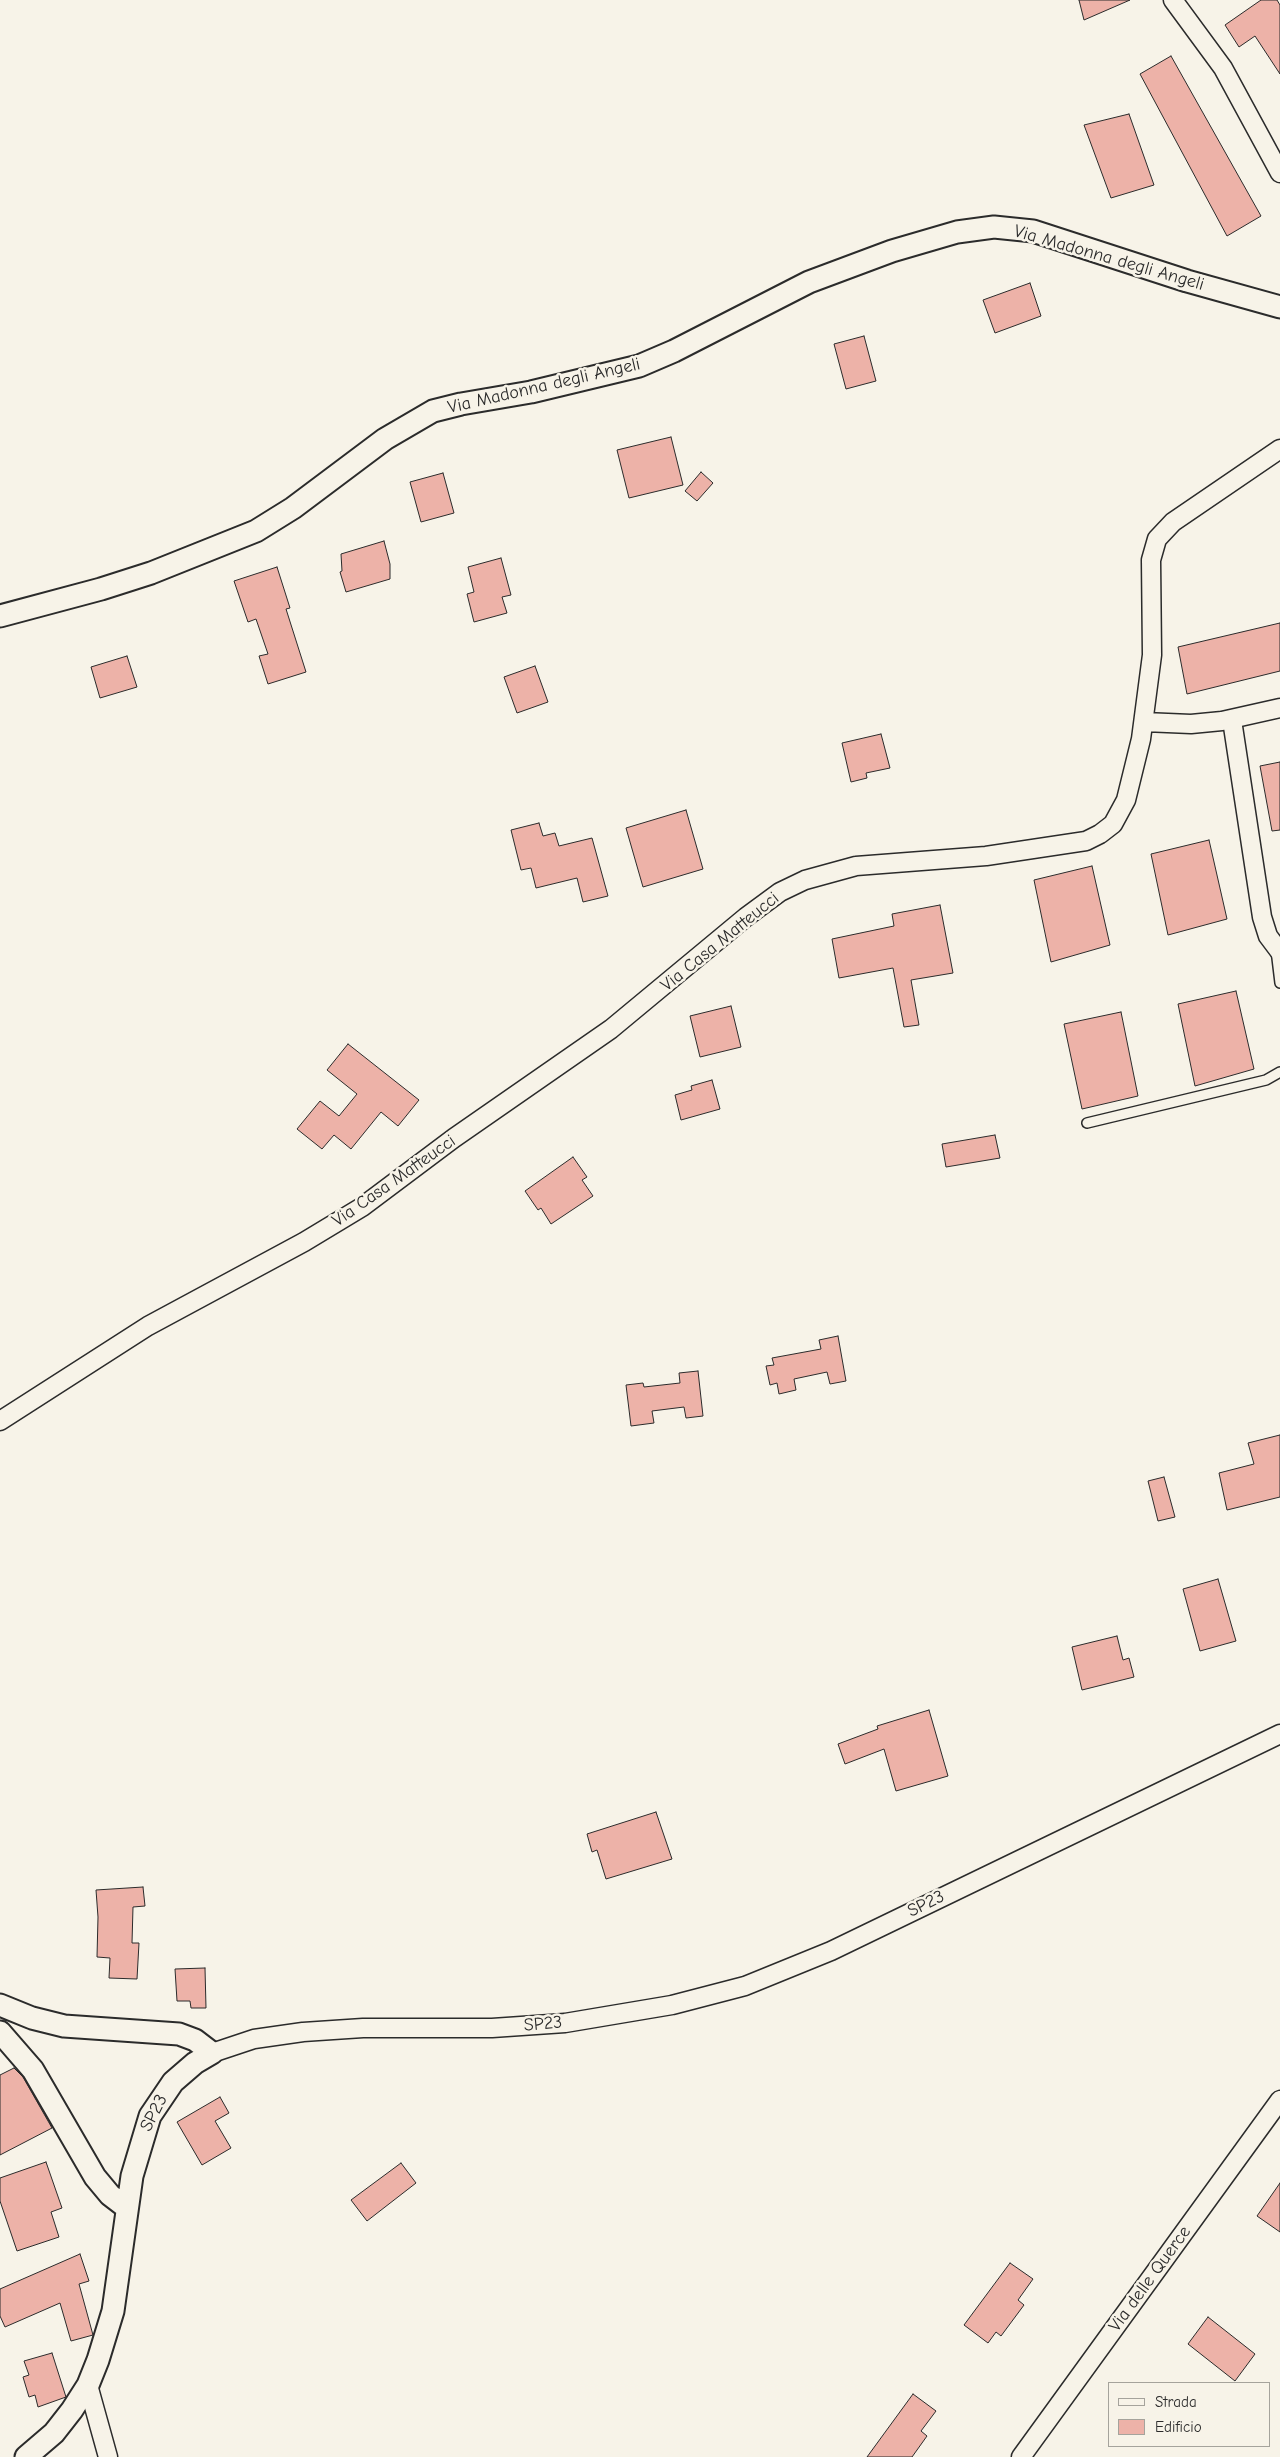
<!DOCTYPE html>
<style>
body{margin:0}
#map{position:relative;width:1280px;height:2457px;overflow:hidden;background:#f7f3e8;font-family:"Comic Neue",sans-serif}
canvas{display:block}
.legend{position:absolute;left:1108px;top:2382px;width:162px;height:65px;box-sizing:border-box;background:#f7f3e8;border:1px solid #a5a39c;margin:0;padding:6px 9px;list-style:none;font-size:15px;color:#2b2b2b}
.legend li{display:flex;align-items:center;gap:10px;height:25px}
.legend b{width:25px;border:1px solid #a5a39c}
</style>
<div id="map">
<canvas width="1280" height="2457"></canvas>
<ul class="legend">
<li><b style="height:6px;background:#f7f3e8"></b>Strada</li>
<li><b style="height:14px;background:#edb2a8"></b>Edificio</li>
</ul>
</div>
<script>
const ctx = document.querySelector('canvas').getContext('2d');
ctx.lineJoin = 'round';
function fillPath(path, color) { ctx.fillStyle = color; ctx.fill(path, 'evenodd'); }
const toPath = rows => new Path2D(rows.map(r => 'M' + r).join(''));
function trace(path, color, width, dash) { ctx.strokeStyle = color; ctx.lineWidth = width; ctx.lineCap = dash ? 'butt' : 'round'; ctx.setLineDash(dash || []); ctx.stroke(path); }
function write(font, color, halo, rows, align = 'center') {
  ctx.font = font + ' "Comic Neue",sans-serif'; ctx.lineWidth = 5; ctx.setLineDash([]); ctx.textBaseline = 'middle'; ctx.strokeStyle = halo; ctx.fillStyle = color; for (const [text, x, y, turn = 0] of rows) {
    ctx.save(); ctx.translate(x, y); ctx.rotate((+turn || 0) * Math.PI / 180); ctx.textAlign = isNaN(turn) ? turn : align; if (halo) ctx.strokeText(text, 0, 0); ctx.fillText(text, 0, 0); ctx.restore();
  }
}
const building = toPath([
 [1079,0,1130,0,1084,20,1079,0],
 [1261,0,1277,0,1280,5,1280,74,1255,36,1239,47,1225,25,1261,0],
 [1171,56,1261,216,1227,236,1140,74,1171,56],
 [1129,114,1154,185,1111,198,1084,125,1129,114],
 [1030,283,1041,316,995,333,983,300,1030,283],
 [864,336,876,381,846,389,834,344,864,336],
 [671,437,683,485,629,498,617,450,671,437],
 [701,472,713,483,697,501,685,491,701,472],
 [443,473,454,513,421,522,410,482,443,473],
 [384,541,390,564,390,579,346,592,340,572,342,571,341,554,384,541],
 [501,558,511,595,502,597,507,613,474,622,467,594,474,592,468,567,501,558],
 [277,567,290,608,286,609,306,672,268,684,259,656,268,654,256,619,248,622,234,581,277,567],
 [1280,623,1280,671,1187,694,1178,647,1280,623],
 [127,656,137,687,100,698,91,667,127,656],
 [535,666,548,702,517,713,504,677,535,666],
 [881,734,890,768,866,773,867,778,851,782,842,743,881,734],
 [1280,762,1280,830,1272,831,1260,766,1280,762],
 [686,810,703,869,643,887,626,828,686,810],
 [539,823,543,836,555,833,559,846,592,838,608,896,583,902,577,878,536,888,531,868,521,870,511,830,539,823],
 [1209,840,1227,919,1168,935,1151,854,1209,840],
 [1092,866,1110,945,1051,962,1034,880,1092,866],
 [940,905,953,973,911,980,919,1025,904,1027,893,968,839,978,832,939,894,926,892,914,940,905],
 [1236,991,1254,1069,1195,1086,1178,1004,1236,991],
 [731,1006,741,1047,700,1057,690,1016,731,1006],
 [1121,1012,1138,1096,1082,1109,1064,1024,1121,1012],
 [348,1044,419,1100,398,1126,381,1112,351,1149,334,1135,322,1149,297,1129,320,1101,339,1116,357,1094,327,1070,348,1044],
 [712,1080,720,1109,681,1120,675,1095,692,1090,691,1086,712,1080],
 [995,1135,1000,1158,946,1167,942,1144,995,1135],
 [573,1157,587,1177,582,1180,593,1196,551,1224,541,1208,538,1210,525,1191,573,1157],
 [838,1336,846,1381,830,1384,827,1372,794,1379,796,1390,779,1394,777,1383,770,1385,766,1366,774,1365,772,1358,821,1349,819,1340,838,1336],
 [698,1371,703,1416,686,1418,684,1407,652,1411,654,1423,631,1426,626,1385,643,1383,644,1387,680,1383,679,1373,698,1371],
 [1280,1435,1280,1497,1227,1510,1219,1473,1254,1464,1248,1443,1280,1435],
 [1164,1477,1175,1517,1158,1521,1148,1481,1164,1477],
 [1218,1579,1236,1641,1200,1651,1183,1589,1218,1579],
 [1117,1636,1123,1660,1129,1658,1134,1677,1082,1690,1072,1647,1117,1636],
 [929,1710,948,1776,896,1791,884,1749,845,1764,838,1744,878,1729,877,1726,929,1710],
 [656,1812,672,1859,606,1879,597,1850,592,1852,587,1834,656,1812],
 [143,1887,145,1906,133,1907,132,1943,139,1943,137,1979,109,1978,110,1958,97,1957,98,1917,96,1890,143,1887],
 [205,1968,206,2008,191,2008,190,2001,177,2001,175,1969,205,1968],
 [14,2068,23,2077,52,2128,0,2155,0,2075,14,2068],
 [220,2097,229,2113,215,2121,231,2148,202,2165,177,2122,220,2097],
 [46,2162,62,2208,51,2212,59,2237,17,2251,0,2201,0,2178,46,2162],
 [401,2163,416,2183,367,2221,351,2200,401,2163],
 [1280,2183,1280,2232,1257,2216,1280,2183],
 [80,2254,89,2281,79,2284,93,2335,71,2341,60,2303,5,2327,0,2316,0,2289,80,2254],
 [1010,2263,1033,2279,1018,2300,1024,2305,1001,2336,996,2332,988,2343,964,2325,1010,2263],
 [1208,2317,1255,2354,1235,2381,1188,2344,1208,2317],
 [52,2353,66,2397,38,2407,35,2395,29,2397,23,2377,29,2375,24,2361,52,2353],
 [913,2394,936,2411,921,2431,927,2436,912,2457,867,2457,913,2394]
]);
const service = toPath([
 [1276,950,1280,983],
 [1087,1123,1266,1080,1280,1072]
]);
const minor = toPath([
 [1173,0,1223,68,1280,173],
 [1232,720,1262,917,1268,936,1280,952],
 [1144,722,1191,724,1222,721,1280,708],
 [0,1421,148,1326,304,1242,362,1207,454,1138,611,1029,746,917,780,892,805,880,856,866,986,856,1086,841,1100,834,1113,824,1126,800,1141,739,1152,655,1151,560,1157,539,1173,522,1280,449],
 [212,2053,254,2039,303,2032,363,2028,492,2028,565,2023,672,2005,745,1986,831,1951,1280,1734],
 [88,2385,108,2457],
 [1021,2457,1280,2100]
]);
const tertiary = toPath([
 [0,616,101,589,151,573,256,531,293,508,385,439,433,411,461,404,531,392,639,366,674,351,809,282,892,251,957,232,994,227,1033,231,1187,281,1280,307],
 [0,2005,32,2018,64,2026,179,2034,195,2040,212,2053,195,2063,173,2082,150,2116,132,2176,113,2311,98,2360,88,2385,72,2410,54,2433,26,2457],
 [0,2032,33,2070,95,2177,110,2195,127,2208]
]);
const streetNames = [
 ["Via Madonna degli Angeli",1109,258,16],
 ["Via Madonna degli Angeli",544,386,-13],
 ["Via Casa Matteucci",720,942,-39],
 ["Via Casa Matteucci",394,1181,-35],
 ["SP23",926,1904,-26],
 ["SP23",543,2024,-5],
 ["SP23",154,2113,-63],
 ["Via delle Querce",1150,2279,-54]
];
fillPath(building, '#edb2a8');
trace(building, '#2b2b2b', 1);
trace(service, '#2b2b2b', 12);
trace(minor, '#2b2b2b', 21);
trace(tertiary, '#2b2b2b', 25);
trace(service, '#f7f3e8', 9);
trace(minor, '#f7f3e8', 18);
trace(tertiary, '#f7f3e8', 21);
write('18px', '#2b2b2b', '#f7f3e8', streetNames);
</script>
